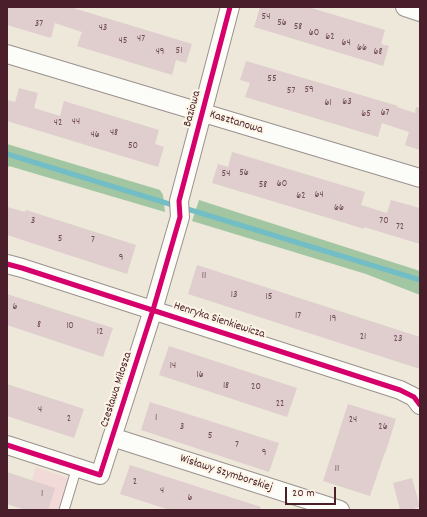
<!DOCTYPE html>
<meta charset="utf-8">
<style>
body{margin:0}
#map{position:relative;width:427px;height:517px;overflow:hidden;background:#ede8da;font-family:Dekko,sans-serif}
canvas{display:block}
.frame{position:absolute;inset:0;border:8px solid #4a1f2b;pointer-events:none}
.scale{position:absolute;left:285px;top:487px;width:51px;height:18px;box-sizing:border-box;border:2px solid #4a1f2b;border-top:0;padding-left:5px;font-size:12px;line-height:14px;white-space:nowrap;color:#4a1f2b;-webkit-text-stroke:3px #fcf5e5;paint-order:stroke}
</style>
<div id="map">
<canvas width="427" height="517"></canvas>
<div class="frame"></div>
<div class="scale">20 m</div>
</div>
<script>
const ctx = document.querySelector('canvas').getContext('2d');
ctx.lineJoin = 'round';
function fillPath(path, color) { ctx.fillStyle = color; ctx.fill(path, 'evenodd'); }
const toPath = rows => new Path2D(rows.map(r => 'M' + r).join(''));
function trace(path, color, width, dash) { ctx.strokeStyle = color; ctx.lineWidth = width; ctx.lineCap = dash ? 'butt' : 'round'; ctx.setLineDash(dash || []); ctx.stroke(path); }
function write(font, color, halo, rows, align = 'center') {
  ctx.font = font + ' Dekko,sans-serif'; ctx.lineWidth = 4; ctx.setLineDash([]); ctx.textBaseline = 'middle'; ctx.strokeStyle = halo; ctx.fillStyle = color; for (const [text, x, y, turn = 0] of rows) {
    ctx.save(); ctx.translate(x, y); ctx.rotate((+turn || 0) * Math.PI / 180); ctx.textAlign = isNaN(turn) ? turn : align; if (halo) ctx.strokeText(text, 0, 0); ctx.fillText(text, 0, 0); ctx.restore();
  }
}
const built = toPath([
 [36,467,68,478,75,490,68,510,22,510]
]);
const forest = toPath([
 [7,144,160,190,163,195,165,212,9,166,7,169],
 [199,200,420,271,420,295,366,274,192,221]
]);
const stream = toPath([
 [7,154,176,206],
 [184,208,420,280]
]);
const building = toPath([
 [7,7,70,7,192,44,186,63,176,60,172,75,77,46,82,32,55,23,51,38,7,25],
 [260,7,308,7,385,30,381,44,389,46,383,66,254,27],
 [246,61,398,106,397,107,415,113,416,107,420,108,420,150,405,145,409,132,382,123,378,137,245,97,250,83,240,80],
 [19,88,38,93,34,108,60,116,64,101,159,130,155,144,164,147,158,167,7,121,7,100,15,102],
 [232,152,365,192,361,205,387,213,391,200,420,208,420,244,364,227,364,229,345,223,212,183,218,164,228,167],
 [7,207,25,212,26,210,136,245,127,274,7,235],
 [197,265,420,337,420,369,188,294],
 [7,294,113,328,103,357,7,325],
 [169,346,297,388,287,417,159,375],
 [7,384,84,409,74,438,7,416],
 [150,402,279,443,269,472,141,430],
 [348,404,396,419,385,454,385,452,370,496,323,481],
 [130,465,261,507,260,510,170,510,120,494],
 [7,472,55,488,48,510,25,510,7,504],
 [412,478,420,507,409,510,400,510,393,483]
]);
const service = toPath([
 [64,510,77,467]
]);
const minor = toPath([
 [405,7,420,12],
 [7,54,420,178],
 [7,264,22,268,400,390,414,397,420,405],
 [112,437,340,510],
 [7,445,100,475,153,310,180,217,179,201,230,7]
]);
const cycleway = toPath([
 [7,264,22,268,400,390,414,397,420,405],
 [7,445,100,475,153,310,180,217,179,201,230,7]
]);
const numberNames = [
 ["54",266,18],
 ["56",282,24],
 ["37",39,25],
 ["58",298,28],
 ["43",103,29],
 ["60",314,34],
 ["62",330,38],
 ["47",141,40],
 ["45",123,42],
 ["64",346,44],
 ["66",362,49],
 ["51",179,52],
 ["49",160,53],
 ["68",378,53],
 ["55",272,80],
 ["59",309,91],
 ["57",291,92],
 ["63",347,103],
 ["61",328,104],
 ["67",385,114],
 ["65",366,115],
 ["44",76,123],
 ["42",58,124],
 ["48",114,134],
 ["46",95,136],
 ["50",133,147],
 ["56",244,174],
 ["54",226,175],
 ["60",282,185],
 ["58",263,186],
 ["64",319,196],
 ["62",301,197],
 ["66",339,209],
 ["3",33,222],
 ["70",384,222],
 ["72",400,228],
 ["5",60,240],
 ["7",93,241],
 ["9",121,259],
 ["11",204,277],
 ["13",234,296],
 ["15",269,298],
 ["6",15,308],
 ["17",298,317],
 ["19",333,320],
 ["8",39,326],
 ["10",70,327],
 ["12",100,333],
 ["21",363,338],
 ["23",398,340],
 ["14",173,367],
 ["16",200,376],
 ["18",226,387],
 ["20",256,388],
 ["22",280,405],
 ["4",40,411],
 ["1",156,419],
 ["2",69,420],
 ["24",353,421],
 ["3",182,428],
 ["26",383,428],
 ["5",210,437],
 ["7",237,446],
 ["9",264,454],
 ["11",337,470],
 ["2",135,483],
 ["4",162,492],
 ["1",42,495],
 ["6",190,499]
];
const streetNames = [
 ["Baziowa",193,109,-75],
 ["Kasztanowa",236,123,17],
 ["Henryka Sienkiewicza",219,321,18],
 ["Czesława Miłosza",117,390,-72],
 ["Wisławy Szymborskiej",226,474,18]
];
fillPath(built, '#f2dad8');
fillPath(forest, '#a1c6a1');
trace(stream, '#72bdc6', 5);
fillPath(building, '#dfcecd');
trace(service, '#9b918c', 11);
trace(minor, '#9b918c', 20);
trace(service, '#fcfcf9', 9);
trace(minor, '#fcfcf9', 18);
trace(cycleway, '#d6006c', 5);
write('10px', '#6f4b54', null, numberNames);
write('12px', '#4a1f2b', '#fcf5e5', streetNames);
</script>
